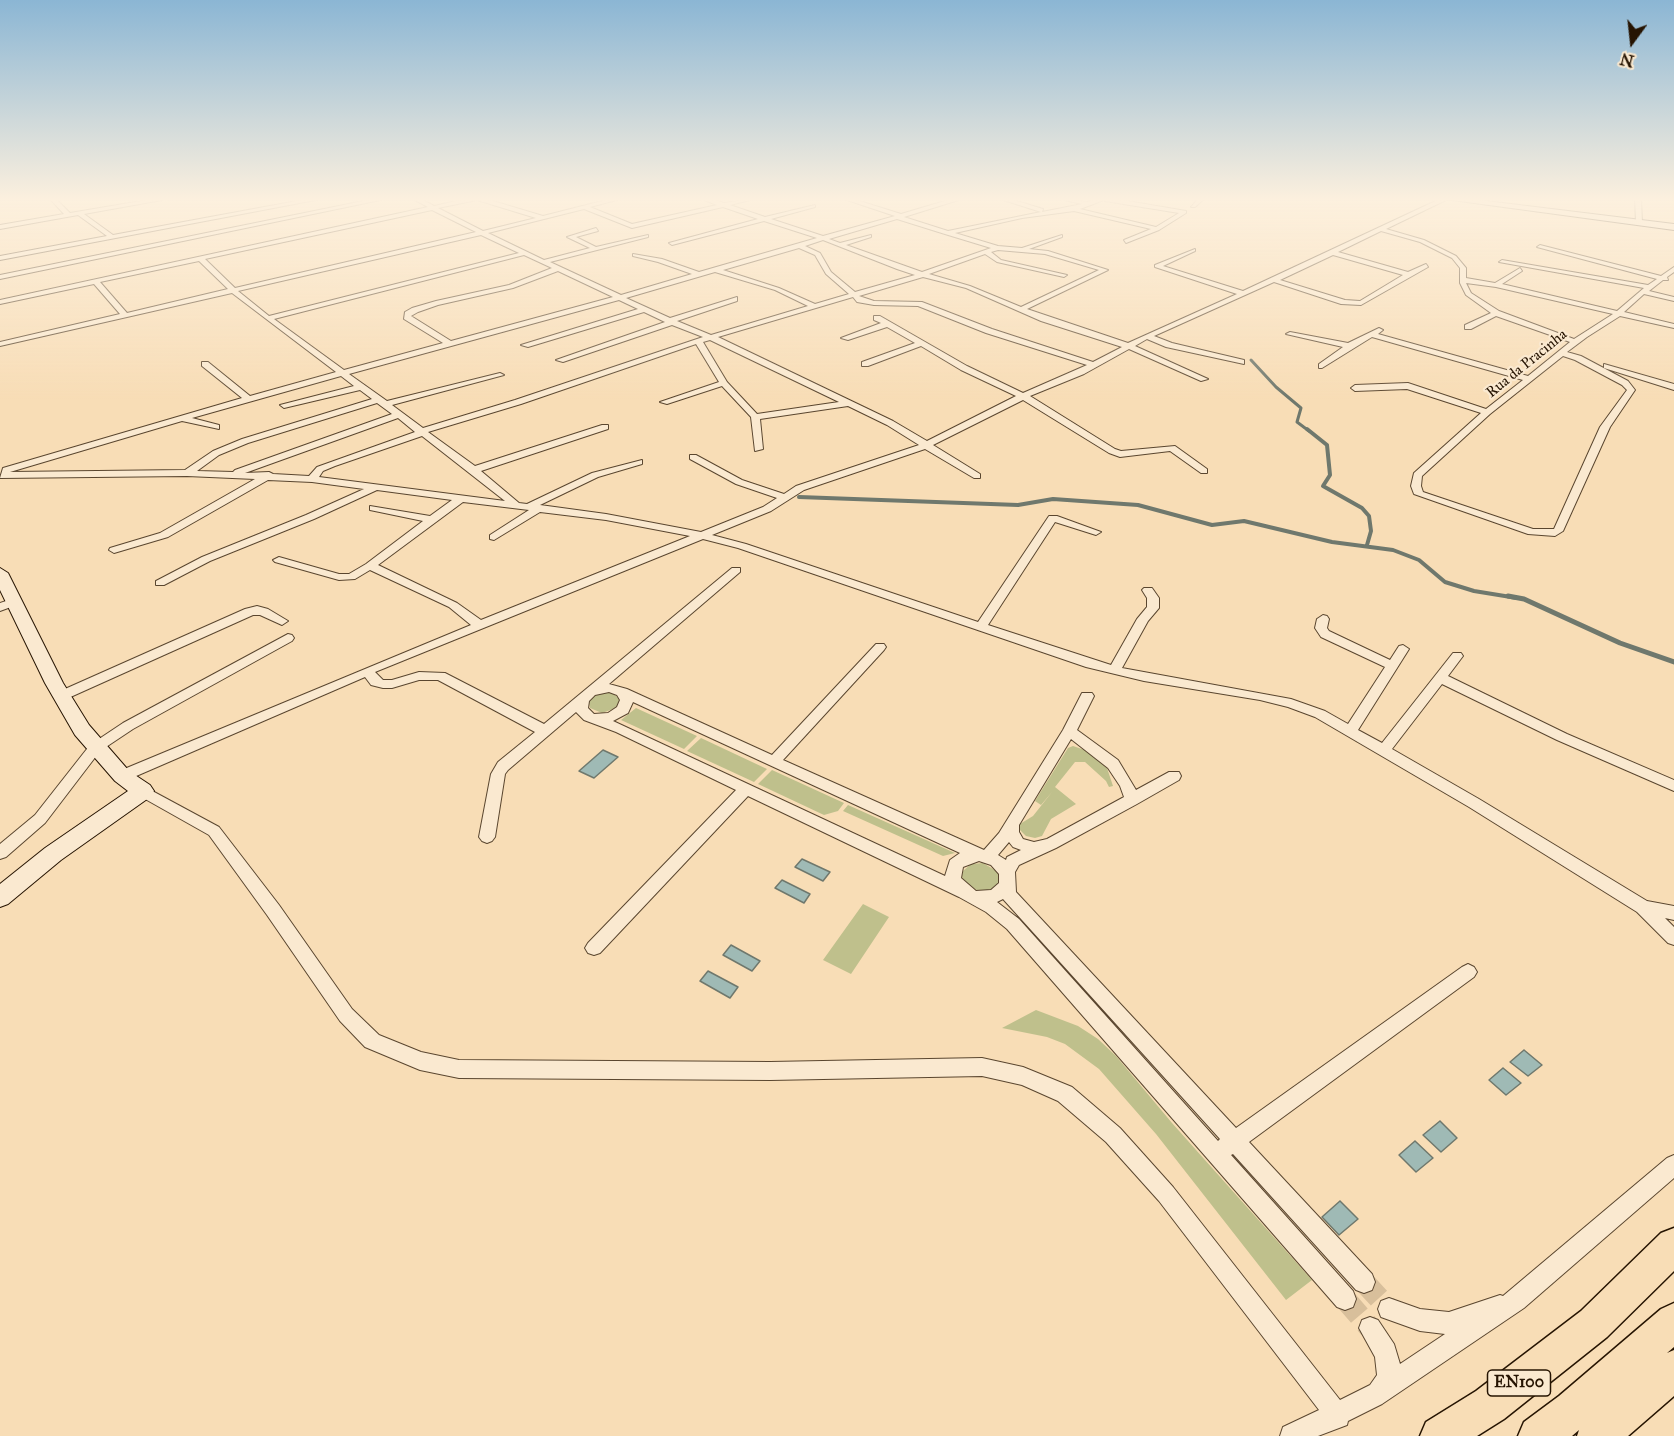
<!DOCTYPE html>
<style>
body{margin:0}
#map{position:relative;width:1674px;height:1436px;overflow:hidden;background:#f8ddb6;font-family:"IM FELL Great Primer",serif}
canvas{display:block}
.north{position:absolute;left:1602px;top:12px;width:60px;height:60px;-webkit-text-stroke:4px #fae9d0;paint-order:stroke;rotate:195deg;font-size:16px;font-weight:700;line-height:24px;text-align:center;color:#261402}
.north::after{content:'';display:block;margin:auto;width:21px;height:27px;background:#261402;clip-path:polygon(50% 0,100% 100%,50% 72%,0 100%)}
</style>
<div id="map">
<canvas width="1674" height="1436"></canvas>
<div class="north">N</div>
</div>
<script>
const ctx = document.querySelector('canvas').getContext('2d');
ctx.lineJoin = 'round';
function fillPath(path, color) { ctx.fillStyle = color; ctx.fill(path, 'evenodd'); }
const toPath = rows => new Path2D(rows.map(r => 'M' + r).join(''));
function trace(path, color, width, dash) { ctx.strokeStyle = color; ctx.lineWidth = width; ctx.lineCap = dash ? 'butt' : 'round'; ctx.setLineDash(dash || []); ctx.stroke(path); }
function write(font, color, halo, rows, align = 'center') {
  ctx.font = font + ' "IM FELL Great Primer",serif'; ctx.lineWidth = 4.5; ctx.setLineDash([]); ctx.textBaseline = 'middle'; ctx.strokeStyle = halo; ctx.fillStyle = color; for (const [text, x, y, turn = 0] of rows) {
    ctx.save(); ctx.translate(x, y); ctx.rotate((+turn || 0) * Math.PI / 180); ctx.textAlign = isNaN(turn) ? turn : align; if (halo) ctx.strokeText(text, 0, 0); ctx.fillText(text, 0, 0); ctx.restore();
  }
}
const green = toPath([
 [611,692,620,699,616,708,602,713,590,708,589,701,591,698,600,693],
 [636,708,697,736,684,749,621,720],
 [701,738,767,769,754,782,687,751],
 [1073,746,1085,750,1107,768,1113,786,1109,787,1106,781,1085,762,1075,762,1055,787,1076,804,1051,819,1042,836,1035,838,1026,836,1020,830,1020,824,1033,816,1052,792,1041,805,1035,801,1068,748],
 [772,770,844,803,838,811,824,815,758,784],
 [848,805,955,853,943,856,843,811],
 [983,863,998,872,999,881,998,886,989,891,978,891,963,881,962,876,963,871,971,864],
 [863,904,889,917,851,974,823,960],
 [1036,1010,1078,1026,1098,1039,1116,1056,1172,1123,1312,1280,1286,1300,1156,1134,1099,1069,1065,1044,1047,1037,1002,1028]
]);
const water = toPath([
 [603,750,618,757,594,778,579,771,603,750],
 [802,859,830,872,823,881,795,867,802,859],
 [782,880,810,894,804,903,775,888,782,880],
 [731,945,760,961,752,971,723,955,731,945],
 [708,971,738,987,730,998,700,981,708,971],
 [1524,1050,1542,1065,1528,1076,1510,1062,1524,1050],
 [1503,1068,1521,1083,1506,1095,1489,1080,1503,1068],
 [1440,1121,1457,1138,1441,1152,1423,1135,1440,1121],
 [1415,1141,1433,1158,1416,1172,1399,1155,1415,1141],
 [1340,1201,1358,1219,1339,1235,1322,1217,1340,1201]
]);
const streamFar2 = toPath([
 [1251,360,1276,387,1301,408,1297,422,1309,431]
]);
const streamFar1 = toPath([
 [1307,429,1327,445,1330,475,1323,486,1362,508,1369,516,1371,531,1367,545],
 [799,497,1018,505,1053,499,1138,505,1212,525,1244,521,1332,542,1393,550,1419,560,1445,582,1474,591,1517,598]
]);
const stream = toPath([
 [1508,596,1524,599,1620,643,1674,662]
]);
const minorTunnel = toPath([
 [1364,1282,1389,1309],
 [1345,1299,1370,1328]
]);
const minor = toPath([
 [49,198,55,198,70,213,159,198,173,198,84,214,113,235,313,198,326,198,0,260,0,256,107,236,78,215,0,229,0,225,64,214,49,198],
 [378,198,390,198,0,279,0,275,378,198],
 [411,198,419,198,434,206,470,198,483,198,543,216,614,198,624,198,590,207,632,224,717,205,699,198,708,198,724,203,758,198,730,205,765,217,815,205,815,207,771,219,823,236,895,216,841,198,850,198,901,214,955,198,965,198,904,217,948,231,1041,212,997,198,1007,198,1043,209,1042,212,1082,204,1056,198,1088,202,1100,198,1110,198,1186,211,1186,213,1159,230,1126,243,1124,240,1151,229,1074,211,1022,218,955,233,998,246,1022,248,1062,235,1062,237,1029,249,1048,251,1108,270,1027,309,1128,343,1237,294,1155,267,1155,265,1195,249,1195,251,1163,266,1243,291,1442,198,1448,199,1386,229,1424,240,1456,256,1466,268,1466,278,1495,283,1520,268,1522,271,1502,284,1617,311,1644,288,1499,262,1502,260,1648,285,1657,279,1537,247,1540,245,1661,276,1674,267,1674,272,1667,277,1668,280,1663,280,1649,291,1674,297,1674,301,1644,294,1624,312,1674,324,1674,328,1620,316,1587,337,1567,352,1581,356,1628,381,1635,390,1610,427,1563,531,1555,536,1528,534,1414,494,1411,486,1414,473,1481,413,1407,389,1355,391,1351,388,1355,385,1408,383,1486,409,1523,380,1372,337,1322,368,1319,368,1319,364,1343,347,1286,334,1290,332,1348,343,1379,328,1383,330,1378,334,1528,376,1570,342,1496,316,1471,329,1465,329,1465,325,1491,313,1466,295,1460,283,1460,268,1452,258,1420,242,1381,231,1338,252,1408,272,1426,264,1428,267,1361,305,1341,304,1274,282,1154,336,1172,343,1244,360,1244,364,1166,347,1147,339,1135,346,1208,379,1201,381,1129,349,1084,374,1030,396,1115,449,1121,451,1175,446,1207,469,1207,473,1201,473,1170,451,1120,457,1109,453,1023,400,933,445,980,474,980,478,974,478,925,449,804,490,771,511,712,535,746,544,978,622,1049,516,1057,516,1101,532,1096,535,1055,522,988,625,1111,665,1137,619,1147,607,1147,598,1142,590,1144,588,1152,588,1159,598,1159,608,1148,621,1122,668,1291,699,1325,711,1348,724,1385,667,1321,637,1315,628,1317,619,1323,615,1327,616,1329,619,1327,628,1329,631,1390,660,1399,646,1403,645,1409,649,1358,730,1382,743,1453,653,1461,653,1463,656,1448,676,1567,734,1674,780,1674,791,1557,740,1442,684,1392,749,1479,799,1647,901,1674,906,1674,920,1665,918,1674,927,1674,945,1668,943,1637,912,1469,807,1315,717,1288,707,1260,700,1144,681,1086,667,738,548,703,539,375,672,383,680,392,680,419,672,445,673,544,724,732,568,740,568,740,572,609,684,627,689,772,755,876,644,884,644,886,647,884,650,783,760,984,850,999,833,1063,730,1082,693,1092,693,1094,696,1077,730,1118,760,1136,790,1169,772,1179,772,1181,776,1179,780,1137,804,1056,848,1019,865,1015,872,1016,892,1236,1128,1462,967,1468,964,1474,967,1477,972,1474,977,1249,1142,1372,1274,1375,1282,1372,1290,1364,1293,1356,1290,1233,1154,1231,1155,1353,1291,1356,1299,1353,1307,1345,1310,1337,1307,1007,929,986,912,959,897,748,796,600,953,594,955,588,953,585,948,588,943,736,790,616,732,584,720,576,712,508,770,505,774,495,837,492,841,487,843,482,841,479,837,491,774,498,762,535,732,438,680,419,680,392,688,383,688,371,685,365,677,127,780,117,780,115,776,117,772,471,625,449,607,370,570,355,579,339,580,275,562,273,560,279,557,339,574,349,574,366,564,423,521,370,510,370,506,430,516,452,500,377,490,314,519,210,561,164,585,156,585,156,581,202,557,306,515,364,489,312,482,268,480,168,537,114,553,109,550,110,548,160,533,255,479,187,476,0,478,3,468,242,398,202,366,202,362,208,362,250,396,336,372,232,293,0,346,0,342,120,314,94,284,0,304,0,300,428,207,411,198],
 [477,200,536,218,483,231,438,208,477,200],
 [1104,200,1105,201,1179,213,1156,227,1080,209,1104,200],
 [723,207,758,219,669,243,672,245,764,221,817,238,699,272,662,259,633,254,633,256,658,262,692,274,621,295,550,262,648,237,648,235,596,247,576,237,598,231,596,228,567,237,590,248,544,260,488,233,584,209,632,228,723,207],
 [432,210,476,232,235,288,205,259,432,210],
 [897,219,945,234,991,248,922,272,846,245,871,237,871,235,840,243,829,239,897,219],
 [481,235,519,253,269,316,238,291,481,235],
 [823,240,897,269,915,275,855,292,831,272,820,253,805,246,823,240],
 [799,248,815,255,826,274,849,294,815,304,779,288,723,270,799,248],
 [998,250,1045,254,1099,270,1021,307,970,286,929,274,985,254,997,262,1064,277,1067,275,1001,260,991,252,998,250],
 [524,255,552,268,509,285,436,301,412,308,405,312,404,319,443,343,344,370,274,319,524,255],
 [1333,255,1403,275,1360,301,1345,300,1280,280,1333,255],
 [199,261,228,289,127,313,100,282,199,261],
 [558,271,613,297,451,341,411,316,418,312,438,305,513,288,558,271],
 [715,272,775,290,808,306,711,335,677,321,737,301,737,297,670,318,626,298,715,272],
 [923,277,966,288,1041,321,1122,347,1093,362,992,329,922,302,874,301,859,296,923,277],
 [1466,283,1496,287,1613,314,1574,339,1499,311,1471,293,1466,283],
 [853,297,857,302,874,305,918,306,986,333,1087,365,1023,393,967,366,880,316,874,316,874,320,881,323,841,338,848,340,887,327,915,343,862,362,862,366,868,366,921,346,961,370,1016,396,927,441,893,421,718,337,853,297],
 [619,300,638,309,521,345,528,347,644,312,665,322,556,360,563,362,672,325,703,337,515,400,423,428,392,405,504,375,500,373,387,401,349,374,619,300],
 [710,340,839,402,757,414,727,382,703,342,710,340],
 [696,344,719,382,660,402,667,404,722,386,751,417,755,451,763,449,760,419,848,406,887,425,919,445,796,486,784,494,742,480,696,455,690,455,690,459,736,484,777,498,763,507,701,532,606,514,540,505,598,477,642,464,642,460,592,473,527,504,519,503,481,471,608,429,608,425,602,425,475,466,428,432,521,404,696,344],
 [1563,356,1575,360,1622,385,1627,390,1600,427,1554,529,1533,529,1423,492,1421,486,1422,476,1490,414,1563,356],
 [341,376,354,386,280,405,284,408,360,390,372,399,242,439,213,451,185,470,10,472,182,421,219,429,219,425,192,418,341,376],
 [377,403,392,414,235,470,233,472,197,471,219,455,248,443,377,403],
 [398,418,415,432,317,467,309,476,273,474,269,472,245,473,398,418],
 [422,436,505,501,319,477,323,471,335,466,422,436],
 [463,502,529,510,490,535,490,539,494,540,540,512,606,520,690,536,481,620,457,603,378,565,463,502],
 [609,692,617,695,620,700,617,707,608,713,594,714,588,708,589,701,595,695,609,692],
 [633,702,960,853,950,860,945,876,613,721,628,713,633,702],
 [1071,739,1108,768,1120,786,1124,797,1047,839,1034,842,1023,839,1019,832,1019,825,1071,739],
 [1009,842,1013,847,1021,850,1007,857,1006,860,998,855,1009,842],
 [979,861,991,865,999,874,999,883,991,890,976,891,961,878,963,867,979,861],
 [1003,899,1220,1139,1218,1141,1019,919,997,902,1003,899],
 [1199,198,1205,198,1195,207,1191,207,1199,198],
 [1635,198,1641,198,1642,223,1639,225,1636,223,1635,198],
 [1604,364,1674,384,1674,390,1604,368,1604,364],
 [15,598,21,602,19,604,0,611,0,603,15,598],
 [257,606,268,609,288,621,282,625,260,615,253,615,66,699,56,699,54,696,56,693,245,609,257,606],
 [288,634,292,635,294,638,292,641,133,729,100,751,45,823,6,857,0,859,0,844,35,815,90,745,123,723,288,634],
 [143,786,219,827,279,905,352,1009,379,1035,421,1052,459,1060,770,1062,982,1058,1023,1067,1072,1087,1120,1128,1173,1187,1340,1400,1370,1385,1377,1375,1375,1357,1359,1328,1362,1320,1370,1317,1378,1320,1394,1344,1400,1364,1445,1334,1420,1331,1381,1317,1378,1309,1381,1301,1389,1298,1420,1309,1449,1312,1500,1295,1503,1296,1667,1158,1674,1155,1674,1178,1524,1308,1382,1404,1348,1421,1347,1425,1318,1436,1280,1436,1283,1427,1319,1410,1159,1201,1106,1142,1058,1101,1022,1085,982,1076,770,1080,459,1078,420,1070,365,1047,340,1021,267,915,209,835,138,795,136,791,138,787,143,786]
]);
const secondary = toPath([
 [1437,198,1462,198,1674,224,1674,230,1437,198],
 [0,568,8,573,63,683,89,725,129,771,150,785,154,791,150,797,61,860,8,904,0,907,0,884,45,848,128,791,115,781,75,735,45,683,0,590,0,568]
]);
const primary = toPath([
 [1674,1228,1674,1271,1607,1337,1504,1419,1477,1436,1420,1436,1426,1422,1476,1391,1581,1311,1661,1233,1674,1228],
 [1674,1303,1674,1347,1667,1353,1674,1350,1674,1396,1628,1436,1577,1436,1579,1430,1572,1436,1518,1436,1524,1422,1559,1396,1661,1309,1674,1303]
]);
const farStreetnames = [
 ["Rua da Pracinha",1527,364,-39]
];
const shields = [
 [1519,1383,63]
];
const shieldNames = [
 ["EN100",1519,1383]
];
fillPath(green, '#bfc08c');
fillPath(water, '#9fbab5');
trace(water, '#6f786d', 1.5);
trace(streamFar2, '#6f786d', 3);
trace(streamFar1, '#6f786d', 4);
trace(stream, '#6f786d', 5);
trace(minorTunnel, '#d8bf9b', 22, [22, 10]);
trace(minor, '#5a462f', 2);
trace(secondary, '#261402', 2);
trace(primary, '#261402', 3);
fillPath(minor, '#fae9d0');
fillPath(secondary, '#fae9d0');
fillPath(primary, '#f8ddb6');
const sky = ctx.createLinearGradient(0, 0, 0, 399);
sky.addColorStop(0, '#8bb6d4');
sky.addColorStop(0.5, '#fcf0de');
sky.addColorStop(1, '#fcf0de00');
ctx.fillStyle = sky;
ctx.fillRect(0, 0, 1674, 399);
write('15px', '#261402', '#fae9d0', farStreetnames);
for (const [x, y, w] of shields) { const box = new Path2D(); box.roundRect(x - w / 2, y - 13, w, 26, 4.5); ctx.fillStyle = '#fae9d0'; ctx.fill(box); trace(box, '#261402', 1.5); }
write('bold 16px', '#261402', null, shieldNames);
</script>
